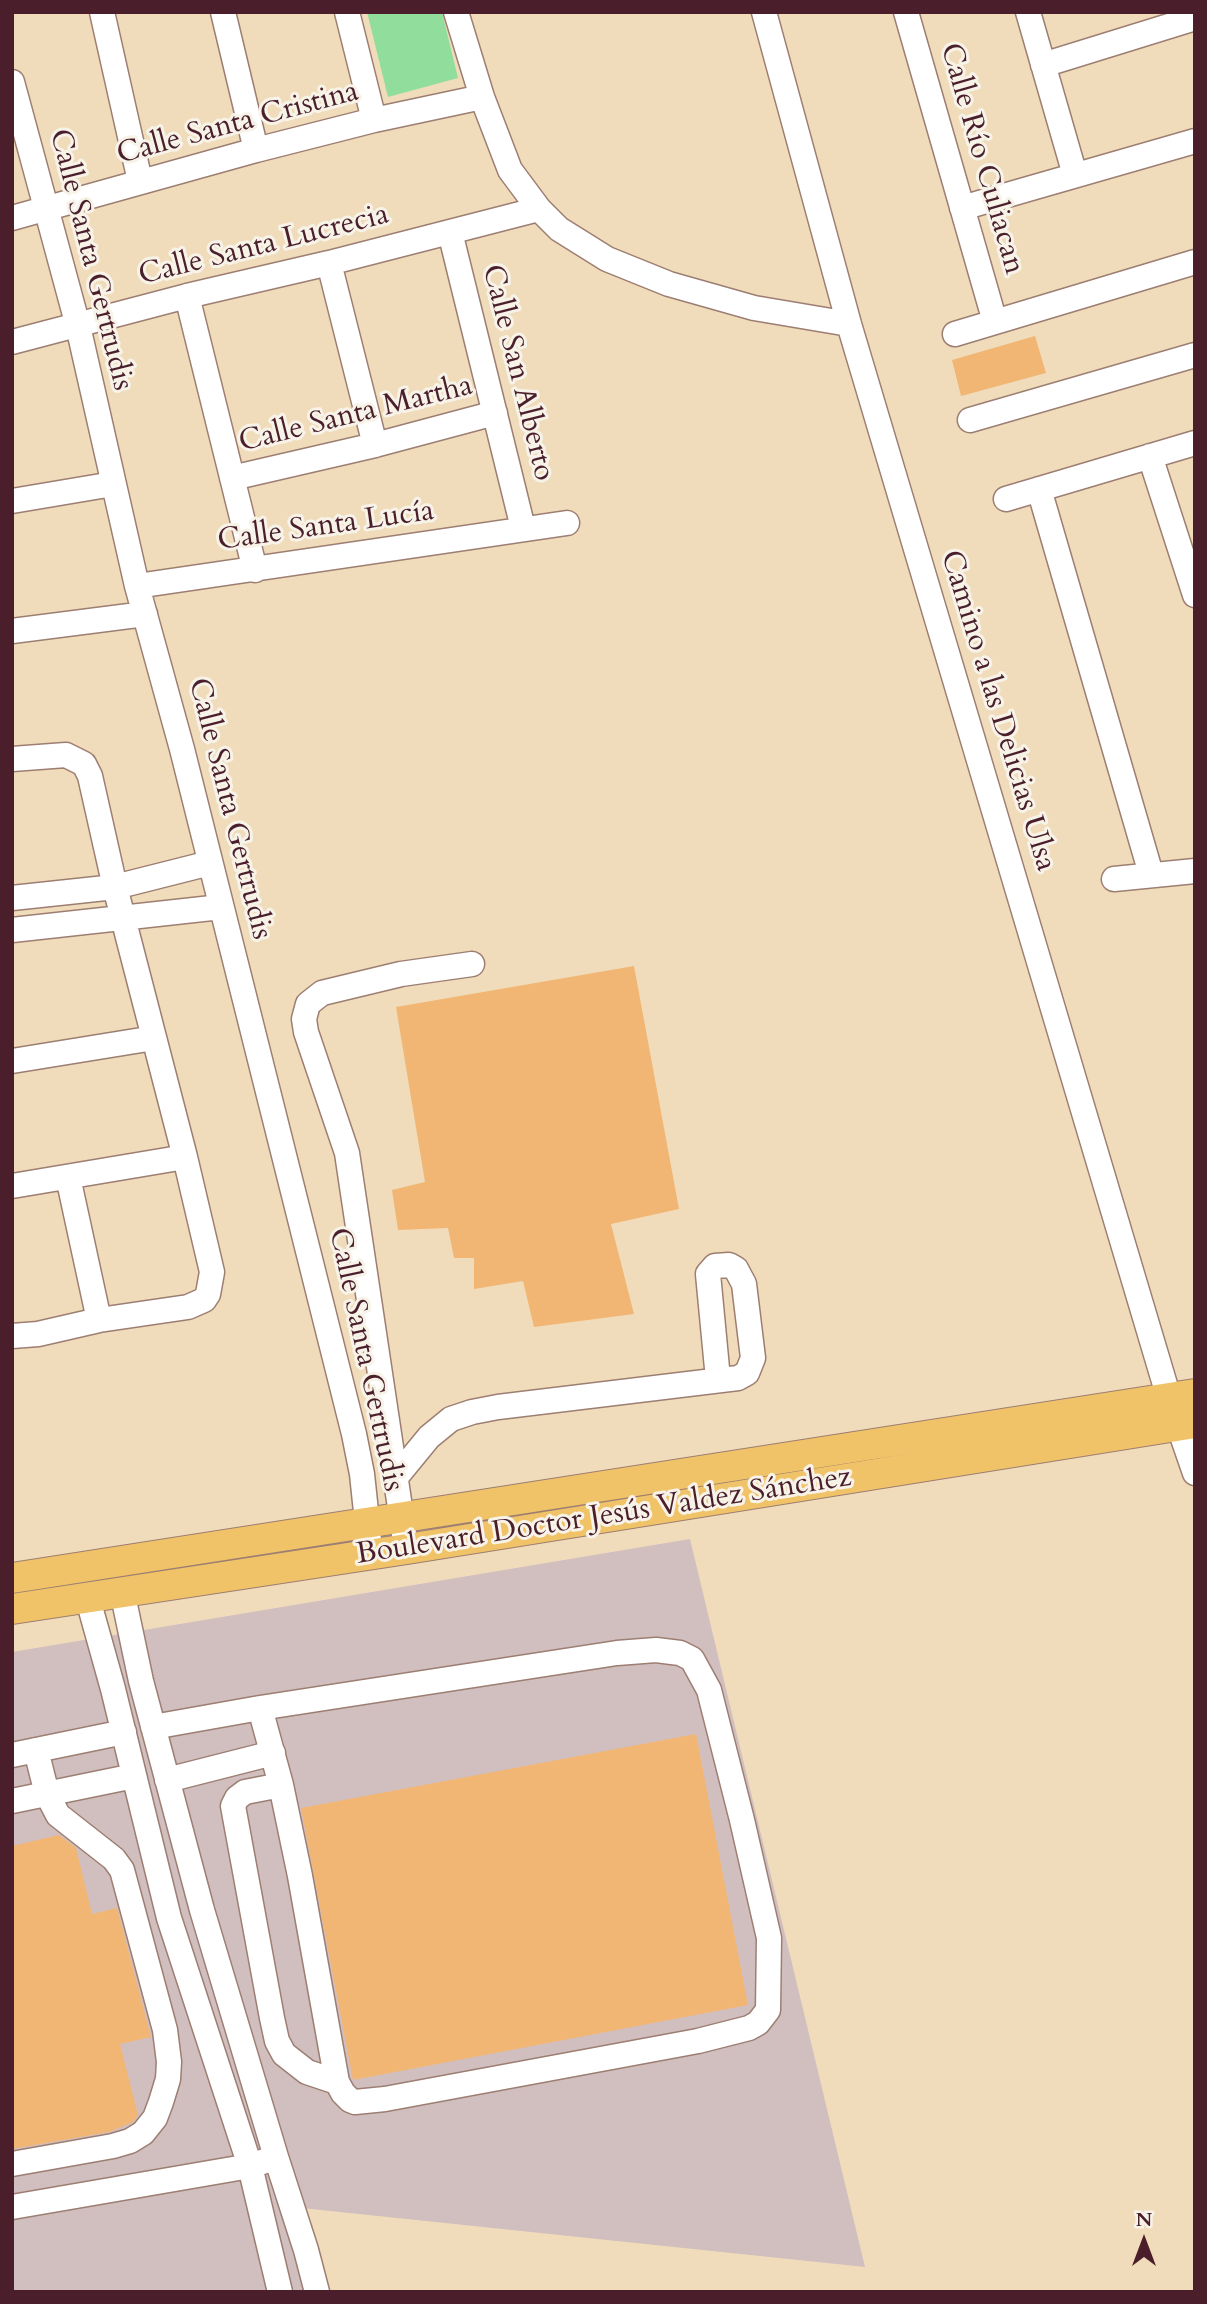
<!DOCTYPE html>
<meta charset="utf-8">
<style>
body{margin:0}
#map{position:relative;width:1207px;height:2304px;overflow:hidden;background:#f0dcba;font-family:Cardo,serif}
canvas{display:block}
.frame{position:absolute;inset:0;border:14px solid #4a1f2b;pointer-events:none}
.north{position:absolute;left:1109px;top:2206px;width:70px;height:70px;-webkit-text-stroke:5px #f7f3e8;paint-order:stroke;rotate:0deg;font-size:19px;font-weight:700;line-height:28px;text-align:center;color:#4a1f2b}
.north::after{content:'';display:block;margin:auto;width:24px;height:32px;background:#4a1f2b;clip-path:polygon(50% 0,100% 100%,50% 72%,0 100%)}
</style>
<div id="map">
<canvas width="1207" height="2304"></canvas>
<div class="frame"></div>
<div class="north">N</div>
</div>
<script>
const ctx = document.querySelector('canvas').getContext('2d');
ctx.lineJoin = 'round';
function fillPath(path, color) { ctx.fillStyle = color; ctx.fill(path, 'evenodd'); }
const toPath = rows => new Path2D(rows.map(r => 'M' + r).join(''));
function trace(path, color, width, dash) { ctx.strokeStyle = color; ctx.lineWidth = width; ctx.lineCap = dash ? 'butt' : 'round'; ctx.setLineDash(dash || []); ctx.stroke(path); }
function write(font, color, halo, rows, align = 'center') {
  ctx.font = font + ' Cardo,serif'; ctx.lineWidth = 6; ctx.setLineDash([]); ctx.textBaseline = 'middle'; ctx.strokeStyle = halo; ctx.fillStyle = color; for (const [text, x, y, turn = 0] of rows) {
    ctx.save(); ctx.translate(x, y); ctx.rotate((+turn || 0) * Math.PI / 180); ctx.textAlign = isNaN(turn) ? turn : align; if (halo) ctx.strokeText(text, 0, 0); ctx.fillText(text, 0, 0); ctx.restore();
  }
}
const industrial = toPath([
 [690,1539,865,2267,292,2207,312,2292,12,2292,12,1652]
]);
const green = toPath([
 [367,12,442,12,458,78,388,97]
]);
const building = toPath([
 [1035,336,1046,373,961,396,952,360],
 [634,966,679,1209,611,1224,634,1314,534,1327,523,1281,474,1289,474,1258,454,1258,448,1228,398,1230,392,1190,425,1182,396,1007],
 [696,1734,748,2005,353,2080,301,1808],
 [59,1835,76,1848,92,1914,117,1908,151,2037,120,2044,138,2115,133,2122,109,2132,12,2149,12,1846]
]);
const minor = toPath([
 [102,12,140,181],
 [223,12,256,150],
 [347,12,374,120],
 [456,12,482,97,510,170,539,209,559,229,607,259,669,284,754,308,849,324],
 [764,12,849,324,1169,1398,1195,1473],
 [906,12,995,322],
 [1028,12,1075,175],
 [1043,65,1195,18],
 [12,82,78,326,137,586,182,749,354,1434,362,1474,369,1540],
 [962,208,1195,141],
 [12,218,256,150,374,120,482,97],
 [450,232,523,528],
 [329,263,375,445],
 [187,296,255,570],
 [955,334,1195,262],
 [12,342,187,296,329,263,539,209],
 [970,420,1195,355],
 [1150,456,1195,595],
 [232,478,375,445,495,413],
 [1039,489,1151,874],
 [1006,499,1195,443],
 [12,501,113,484],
 [137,586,567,523],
 [12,631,145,614],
 [12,759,66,755,84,764,90,776,115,887,185,1157,212,1272,208,1294,204,1300,188,1307,99,1320,38,1334,12,1336],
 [1114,879,1195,871],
 [12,898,115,887,210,863],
 [12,930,221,907],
 [12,1061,154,1038],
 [68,1177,99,1320],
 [12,1186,185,1157],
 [397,1476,429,1437,451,1419,472,1412,498,1407,738,1378,747,1373,753,1358,744,1284,736,1269,729,1265,715,1266,708,1274,718,1379],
 [404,1534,347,1153,306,1032,304,1019,308,1004,322,993,401,974,472,964],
 [122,1591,141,1681,202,1910,276,2157,306,2250,317,2292],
 [87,1596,113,1689,169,1918,250,2166,280,2292],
 [153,1727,260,1708,617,1653,656,1650,680,1653,692,1659,709,1690,742,1820,769,1938,768,2010,758,2023,749,2028,698,2041,385,2099,355,2102,350,2100,343,2093,337,2082,300,1876,281,1785,260,1708],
 [12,1755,124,1732],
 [167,1780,273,1753],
 [281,1785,245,1792,237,1798,233,1806,272,2018,277,2041,284,2054,307,2072,337,2082],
 [12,1801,134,1776],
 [12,2164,113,2146,130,2141,143,2133,155,2118,161,2102,168,2079,169,2062,165,2030,122,1870,114,1859,58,1815,47,1794,36,1750],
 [12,2207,250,2166,265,2161]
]);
const major = toPath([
 [12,1578,1195,1394],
 [12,1609,407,1549,1195,1423]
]);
const streetNames = [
 ["Calle Santa Cristina",238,124,-15],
 ["Calle Río Culiacan",981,159,74],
 ["Calle Santa Lucrecia",264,246,-14],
 ["Calle Santa Gertrudis",90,260,76],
 ["Calle San Alberto",517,373,76],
 ["Calle Santa Martha",356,415,-14],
 ["Calle Santa Lucía",326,527,-8],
 ["Camino a las Delicias Ulsa",997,711,73],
 ["Calle Santa Gertrudis",229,809,76],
 ["Calle Santa Gertrudis",365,1360,78],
 ["Boulevard Doctor Jesús Valdez Sánchez",604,1517,-9]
];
fillPath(industrial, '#d1bfbf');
fillPath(green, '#91de9c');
fillPath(building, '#f1b674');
trace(minor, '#9d7e72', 27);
trace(major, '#9d7e72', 32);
trace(minor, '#fff', 24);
trace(major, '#f1c369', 30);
write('30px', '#4a1f2b', '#f7f3e8', streetNames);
</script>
